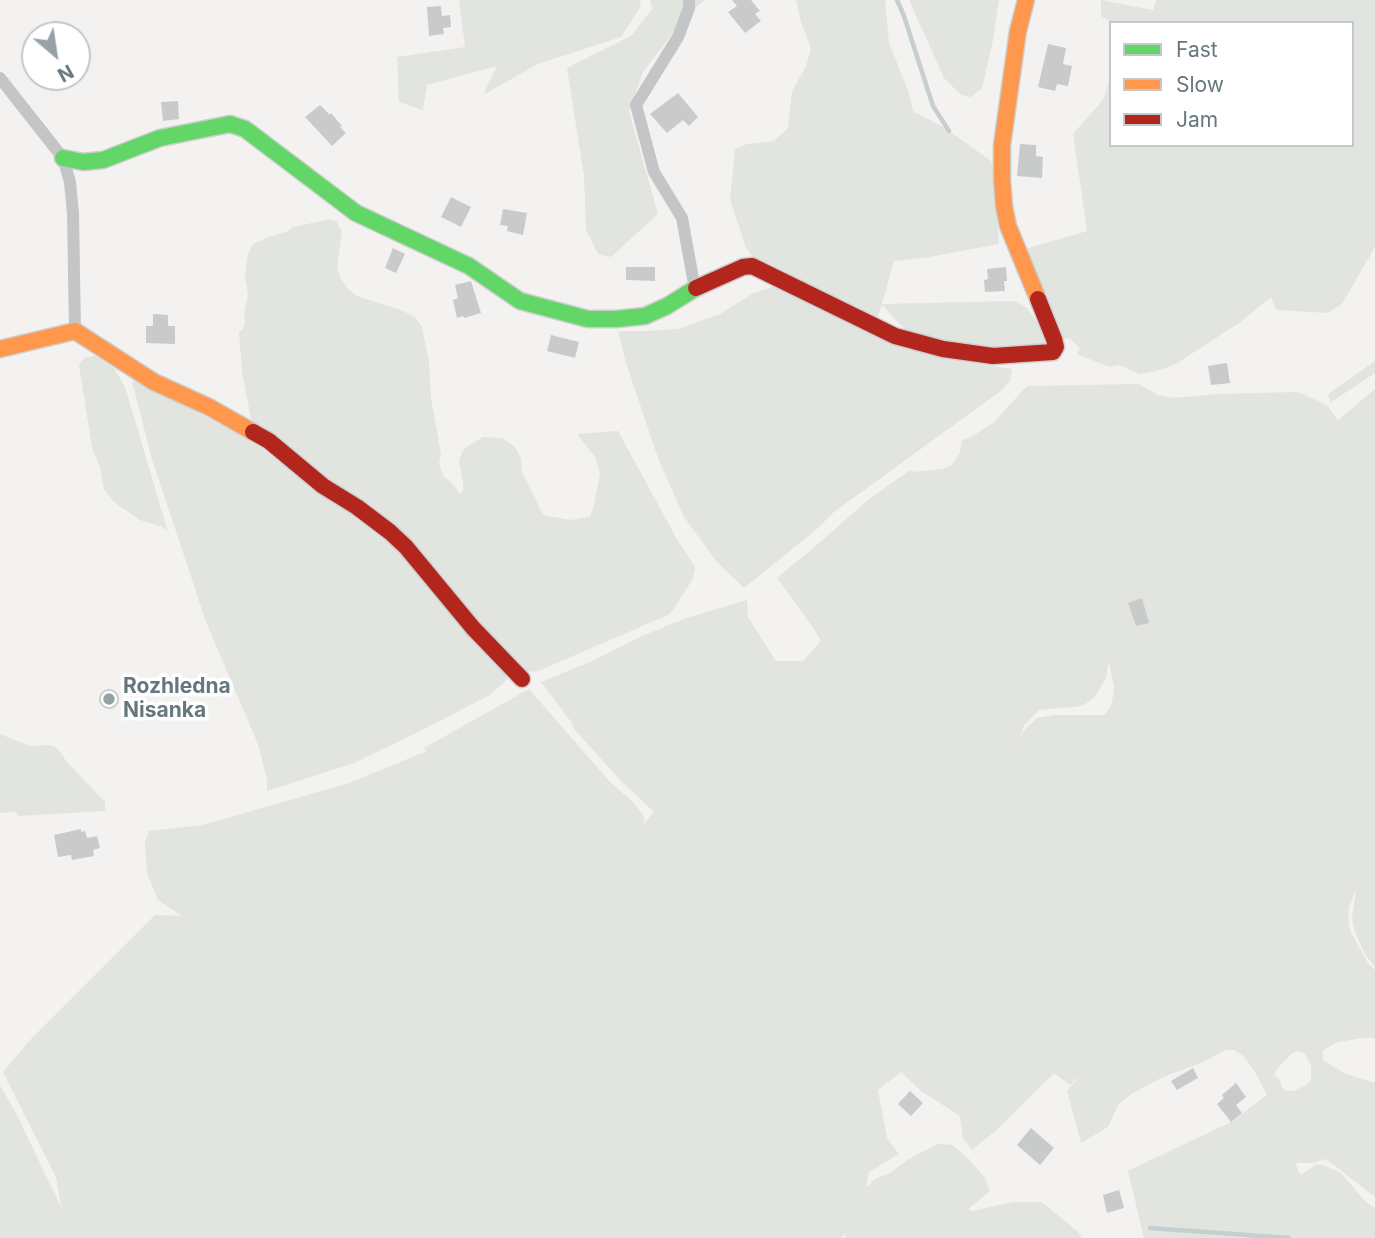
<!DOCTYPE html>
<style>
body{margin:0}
#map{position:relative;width:1375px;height:1238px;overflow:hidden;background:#f3f2f1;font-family:Inter,sans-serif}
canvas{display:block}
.legend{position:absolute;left:1109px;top:21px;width:245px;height:126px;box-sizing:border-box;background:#fff;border:2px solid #c2c9cb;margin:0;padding:9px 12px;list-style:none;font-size:21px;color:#66777e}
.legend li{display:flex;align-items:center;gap:14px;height:35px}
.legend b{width:35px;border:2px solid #c2c9cb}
.north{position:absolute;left:21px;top:21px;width:70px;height:70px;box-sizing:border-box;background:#fff;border:2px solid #c2c9cb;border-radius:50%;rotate:151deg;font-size:19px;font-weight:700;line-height:28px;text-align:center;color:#66777e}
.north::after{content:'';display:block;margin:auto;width:24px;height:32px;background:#97a2a6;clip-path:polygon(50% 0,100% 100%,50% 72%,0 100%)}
</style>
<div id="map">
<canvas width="1375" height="1238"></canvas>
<ul class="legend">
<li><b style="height:9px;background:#63d668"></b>Fast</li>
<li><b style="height:9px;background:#ff974d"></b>Slow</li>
<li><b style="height:9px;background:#b3261e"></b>Jam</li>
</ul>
<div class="north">N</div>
</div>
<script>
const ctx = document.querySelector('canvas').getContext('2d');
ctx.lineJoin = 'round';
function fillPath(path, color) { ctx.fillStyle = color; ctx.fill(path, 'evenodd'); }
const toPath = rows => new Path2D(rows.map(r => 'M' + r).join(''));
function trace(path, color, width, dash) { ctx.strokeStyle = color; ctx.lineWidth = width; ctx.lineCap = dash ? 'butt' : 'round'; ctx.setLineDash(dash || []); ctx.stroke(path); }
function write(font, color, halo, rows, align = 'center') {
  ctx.font = font + ' Inter,sans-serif'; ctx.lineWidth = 7; ctx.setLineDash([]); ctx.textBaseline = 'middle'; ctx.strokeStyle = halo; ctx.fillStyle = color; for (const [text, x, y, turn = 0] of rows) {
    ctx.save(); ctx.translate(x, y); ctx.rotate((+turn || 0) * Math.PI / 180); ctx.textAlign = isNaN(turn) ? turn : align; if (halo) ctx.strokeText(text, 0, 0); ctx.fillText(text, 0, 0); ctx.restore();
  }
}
const green = toPath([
 [459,0,639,0,641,6,621,37,538,64,483,95,497,66,427,85,423,110,399,102,397,57,465,47],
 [650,0,705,0,686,16,643,72,629,111,658,214,611,257,598,254,586,230,584,176,567,68,631,36,652,9],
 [796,0,885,0,889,43,909,93,913,111,945,128,991,161,993,168,999,244,930,257,894,261,882,304,1015,301,1027,308,1050,340,1050,348,1026,354,911,336,882,305,876,320,823,295,772,265,755,260,746,248,730,200,735,149,747,144,774,141,788,128,792,91,806,66,811,48,801,22],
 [909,0,999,0,993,40,982,88,971,97,961,95,944,78],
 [1101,0,1153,10,1156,0,1375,0,1375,247,1342,304,1328,313,1277,310,1271,297,1239,323,1176,364,1157,371,1140,374,1119,365,1109,367,1077,354,1080,348,1069,338,1064,339,1025,249,1087,231,1073,134,1103,100,1111,76,1111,145,1352,145,1352,23,1112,23,1101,16],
 [331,219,336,221,342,231,337,268,341,279,348,289,357,296,401,310,415,317,422,327,429,362,431,398,441,454,439,464,444,477,451,482,460,494,463,490,463,484,459,460,464,449,483,437,502,438,515,447,521,458,522,472,543,515,571,520,590,517,594,505,600,474,595,457,577,434,618,431,678,541,695,567,693,579,670,614,536,672,526,671,516,667,379,513,321,473,264,431,251,419,242,371,239,332,243,329,245,322,244,314,248,294,245,277,248,254,253,244,266,238,288,231,293,227],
 [774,286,796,292,845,321,909,349,977,364,1012,369,1010,381,1002,390,834,512,817,529,744,588,716,561,684,517,658,458,626,363,618,331,647,331,678,329,720,314,752,294],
 [96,356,114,368,125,387,168,532,162,527,140,520,114,502,104,489,100,468,92,448,79,365,85,357],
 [1375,361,1375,373,1330,403,1328,394],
 [138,381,251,441,400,550,506,674,507,680,488,696,412,735,354,763,267,791,267,780,258,744,206,622,152,459,132,382],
 [1139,384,1158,395,1173,398,1218,394,1298,392,1327,405,1338,420,1375,389,1375,967,1364,953,1354,929,1352,918,1356,890,1350,904,1348,914,1350,931,1368,963,1375,970,1375,1038,1361,1038,1335,1043,1323,1051,1323,1060,1344,1073,1375,1083,1375,1197,1326,1159,1313,1163,1295,1163,1301,1175,1317,1164,1325,1166,1340,1172,1365,1201,1375,1208,1375,1238,1144,1238,1128,1171,1231,1122,1267,1095,1258,1077,1244,1056,1234,1050,1226,1050,1203,1062,1163,1077,1131,1094,1118,1105,1108,1127,1081,1143,1067,1091,1082,1073,1070,1085,1054,1073,999,1128,972,1150,963,1138,960,1116,921,1091,901,1072,878,1090,887,1138,899,1154,869,1172,866,1188,875,1179,890,1173,909,1159,938,1144,952,1145,968,1158,985,1178,990,1191,968,1209,972,1211,1013,1202,1042,1202,1078,1232,1082,1238,844,1238,847,1232,841,1238,0,1238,0,1085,17,1115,61,1207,56,1177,3,1072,30,1040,155,915,182,916,158,900,147,873,145,842,149,831,203,825,349,783,427,751,424,748,529,689,610,782,633,802,644,816,644,824,654,812,621,781,574,729,572,723,541,682,592,661,640,637,686,618,747,600,748,617,776,661,803,661,821,641,814,629,777,578,818,544,869,499,910,470,912,472,942,469,952,465,960,453,962,440,973,436,994,422,1027,386],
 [1108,664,1110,666,1114,687,1112,703,1105,715,1055,715,1037,718,1025,729,1020,737,1024,725,1039,710,1075,707,1084,705,1095,697,1106,678],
 [1298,1051,1305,1054,1311,1066,1311,1080,1305,1086,1293,1091,1288,1091,1283,1089,1279,1079,1274,1075,1277,1069,1292,1053],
 [0,734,30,746,51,745,58,749,67,762,105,802,105,811,18,816,15,812,0,813]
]);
const stream = toPath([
 [897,0,904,16,933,106,949,131],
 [1150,1228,1289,1238]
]);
const building = toPath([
 [732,0,751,0,760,11,755,14,761,21,745,33,728,12,737,6],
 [441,6,442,16,450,15,451,27,443,28,444,34,429,36,427,7],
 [1048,44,1066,48,1063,64,1072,66,1068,86,1057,84,1055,91,1038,87],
 [678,93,698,117,689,126,683,120,667,133,650,114],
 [178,101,179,119,163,121,161,102],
 [320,105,330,115,331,113,342,126,340,127,346,133,332,146,305,117],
 [1020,144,1036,145,1036,156,1043,157,1042,178,1017,176],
 [451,197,471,207,461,227,441,217],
 [503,209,527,213,523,235,507,231,508,226,500,225],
 [393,248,405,254,396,273,385,268],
 [626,267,655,267,655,281,626,280],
 [1006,267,1007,281,1004,281,1005,291,985,292,984,280,988,279,987,269],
 [471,281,481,313,464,318,463,316,457,318,453,300,458,298,455,285],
 [153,314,168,315,168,326,175,326,175,344,146,343,146,326,153,326],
 [551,335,579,342,575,358,547,351],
 [1227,363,1230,383,1211,385,1208,366],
 [1142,598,1149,623,1136,626,1128,603],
 '99 699a10 10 0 1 1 20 0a10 10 0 1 1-20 0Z',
 [81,829,81,832,85,831,87,838,97,836,100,848,93,850,94,856,72,860,71,855,58,857,54,835],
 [1193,1068,1198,1078,1177,1090,1171,1081],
 [1236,1083,1246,1097,1236,1105,1242,1113,1231,1122,1217,1104,1224,1098,1222,1095],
 [910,1091,923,1103,911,1116,898,1104],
 [1031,1128,1054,1148,1040,1165,1017,1145],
 [1119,1190,1124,1208,1107,1213,1103,1195]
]);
const street = toPath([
 [689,0,689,8,678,37,636,105,654,172,682,218,695,289],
 [0,78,63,158,70,182,73,214,75,331]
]);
const fast = toPath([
 [63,158,83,162,103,160,160,138,230,124,245,129,356,213,469,266,520,301,588,319,616,319,645,316,667,306,696,288]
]);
const slow = toPath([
 [1026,0,1018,31,1002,145,1002,180,1004,206,1008,226,1038,299],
 [0,349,75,331,154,382,209,407,253,432]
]);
const jam = toPath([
 [696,288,743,267,752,266,895,336,943,349,993,356,1053,352,1056,347,1054,339,1038,299],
 [253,432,269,441,323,486,357,507,390,532,406,547,473,628,522,679]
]);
const markers = [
 [109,699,7,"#97a2a6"]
];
const poiNames = [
 ["Rozhledna",123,687],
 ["Nisanka",123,711]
];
fillPath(green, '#e2e4df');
trace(stream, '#c5cfcf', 4.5);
fillPath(building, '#c9caca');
trace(fast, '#cdcece', 19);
trace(slow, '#cdcece', 19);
trace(jam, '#cdcece', 19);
trace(street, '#c3c5c6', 12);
trace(fast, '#63d668', 16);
trace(slow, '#ff974d', 16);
trace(jam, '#b3261e', 16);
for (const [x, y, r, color] of markers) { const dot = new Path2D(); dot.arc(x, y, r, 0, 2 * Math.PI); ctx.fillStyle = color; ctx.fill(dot); trace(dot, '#fff', 2.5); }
write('bold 21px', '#66777e', '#fff', poiNames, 'left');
</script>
